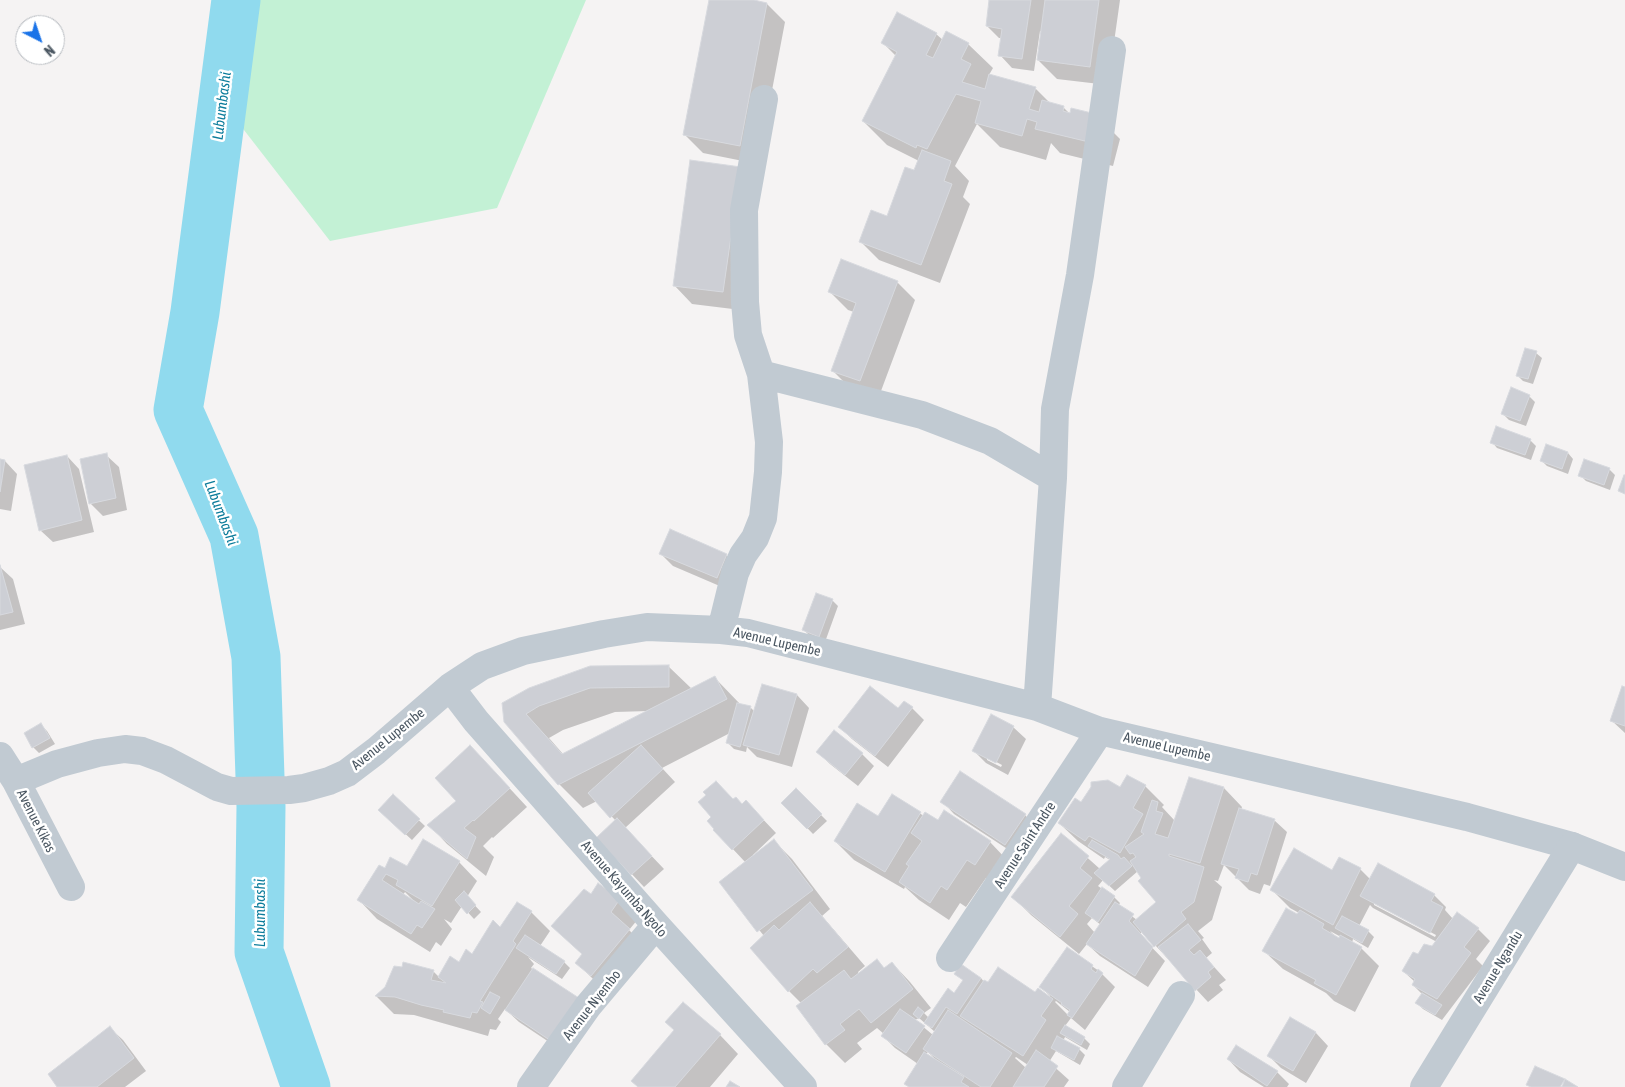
<!DOCTYPE html>
<style>
body{margin:0}
#map{position:relative;width:1625px;height:1087px;overflow:hidden;background:#f5f3f3;font-family:"Asap Condensed",sans-serif}
canvas{display:block}
.north{position:absolute;left:15px;top:15px;width:50px;height:50px;box-sizing:border-box;background:#fff;border:1px solid #b7bbc0;border-radius:50%;rotate:139deg;font-size:14px;font-weight:700;line-height:20px;text-align:center;color:#4a5661}
.north::after{content:'';display:block;margin:auto;width:18px;height:22px;background:#1a73e8;clip-path:polygon(50% 0,100% 100%,50% 72%,0 100%)}
</style>
<div id="map">
<canvas width="1625" height="1087"></canvas>
<div class="north">N</div>
</div>
<script>
const ctx = document.querySelector('canvas').getContext('2d');
ctx.lineJoin = 'round';
function fillPath(path, color) { ctx.fillStyle = color; ctx.fill(path, 'evenodd'); }
const toPath = rows => new Path2D(rows.map(r => 'M' + r).join(''));
function trace(path, color, width, dash) { ctx.strokeStyle = color; ctx.lineWidth = width; ctx.lineCap = dash ? 'butt' : 'round'; ctx.setLineDash(dash || []); ctx.stroke(path); }
function write(font, color, halo, rows, align = 'center') {
  ctx.font = font + ' "Asap Condensed",sans-serif'; ctx.lineWidth = 5; ctx.setLineDash([]); ctx.textBaseline = 'middle'; ctx.strokeStyle = halo; ctx.fillStyle = color; for (const [text, x, y, turn = 0] of rows) {
    ctx.save(); ctx.translate(x, y); ctx.rotate((+turn || 0) * Math.PI / 180); ctx.textAlign = isNaN(turn) ? turn : align; if (halo) ctx.strokeText(text, 0, 0); ctx.fillText(text, 0, 0); ctx.restore();
  }
}
const green = toPath([
 [245,0,586,0,497,208,330,241,237,121]
]);
const shadow = toPath([
 [711,0,747,0,767,4,785,22,758,164,703,153,685,135],
 [991,0,1120,0,1108,85,1057,79,1038,60,1042,32,1040,31,1034,71,1012,68,1000,55,1002,38,999,38,987,26],
 [936,34,943,40,968,44,993,68,989,75,1035,88,1051,104,1063,107,1071,115,1096,115,1120,139,1113,166,1060,153,1051,143,1046,160,1000,147,977,124,955,166,969,181,963,197,970,204,940,283,879,260,861,242,887,218,915,172,919,161,887,145,863,121,896,56,883,43],
 [740,168,741,310,692,304,674,285],
 [897,282,915,300,878,399,851,389,832,370,854,312,848,310,829,291],
 [1536,353,1542,358,1533,384,1523,381,1517,375],
 [1529,396,1535,402,1526,426,1509,420,1503,414],
 [1530,440,1536,446,1531,460,1497,448,1492,442],
 [1568,453,1573,459,1568,474,1547,466,1541,460],
 [106,455,119,467,127,510,103,516,90,503],
 [67,456,79,469,94,532,53,542,40,530],
 [0,461,5,461,17,474,11,511,0,509],
 [1609,469,1615,475,1610,490,1586,481,1580,475],
 [661,554,726,555,739,567,729,590,673,566],
 [0,567,13,579,25,624,0,630],
 [832,600,838,606,825,642,810,636,804,630],
 [668,666,692,689,715,678,741,705,751,708,755,712,763,685,797,695,809,708,792,767,757,757,747,747,746,752,734,749,728,743,730,733,662,768,675,782,625,828,664,869,644,887,598,838,616,821,597,801,583,808,559,784,504,704],
 [649,711,563,754,549,738,563,730,615,712],
 [1625,689,1625,733,1611,720],
 [912,708,924,720,888,767,852,739,840,727,898,709],
 [41,725,47,731,55,744,39,753,33,747],
 [1013,727,1026,739,1008,775,986,763,974,751],
 [987,757,1002,765,1001,767,987,760],
 [818,752,862,754,874,766,858,786,830,764],
 [489,766,527,807,493,838,492,837,483,846,494,857,486,876,447,844,429,825,458,802],
 [1128,776,1145,786,1164,805,1162,807,1175,821,1224,788,1242,807,1241,810,1274,820,1287,832,1270,886,1264,884,1260,894,1249,890,1224,865,1218,881,1214,880,1222,887,1212,920,1198,931,1204,938,1202,939,1212,953,1206,958,1226,980,1219,985,1223,990,1208,1002,1142,931,1140,935,1165,961,1148,987,1100,956,1087,944,1079,954,1031,915,1013,897,1062,835,1100,869,1110,860,1105,857,1104,859,1078,841,1059,823,1082,804,1121,789],
 [1138,871,1157,902,1137,920,1118,906,1120,903,1114,897,1098,886,1103,880,1115,891],
 [1092,918,1101,925,1095,933,1087,924],
 [796,790,827,821,813,834,783,803],
 [393,796,425,826,412,840,386,816],
 [892,796,924,816,990,842,1008,861,994,883,986,878,966,907,960,903,949,920,919,900,905,887,904,889,854,860,835,841,879,818],
 [734,801,758,814,776,833,753,855,754,856,774,841,792,859,830,909,822,916,865,966,858,972,859,974,877,960,885,969,892,963,910,982,931,1008,924,1013,929,1018,955,994,964,981,956,974,981,978,984,982,1049,997,1050,996,1041,987,1067,949,1099,971,1115,987,1085,1030,1071,1018,1065,1026,1084,1038,1090,1044,1087,1050,1065,1037,1063,1041,1079,1049,1085,1055,1080,1065,1056,1051,1049,1062,1069,1080,1064,1087,909,1087,906,1084,918,1064,895,1048,883,1036,884,1034,877,1028,857,1043,862,1049,845,1063,826,1044,798,1006,801,1003,789,991,764,936,721,882,746,863,715,830],
 [1056,1001,1070,1012,1068,1015,1055,1002],
 [919,1018,935,1032,933,1035,915,1020],
 [928,1052,936,1060,925,1055],
 [1016,1057,1028,1065,1026,1068,1015,1058],
 [942,801,1025,815,1037,828,1018,856,954,814],
 [459,862,477,881,467,897,481,912,474,919,462,906,451,923,444,919,452,929,441,946,436,942,430,952,377,919,359,900,385,870],
 [405,892,414,901,413,901,403,895],
 [1360,869,1370,879,1434,895,1446,907,1445,910,1453,919,1478,929,1490,941,1476,959,1483,966,1442,1020,1423,1009,1417,1003,1422,994,1413,985,1415,982,1403,971,1419,955,1432,947,1437,942,1373,908,1370,905,1359,926,1368,931,1374,937,1368,948,1353,939,1352,943,1361,948,1379,966,1355,1012,1334,1001,1326,993,1283,969,1264,951,1299,913,1290,908,1272,890,1332,872],
 [1374,902,1436,935,1435,937,1374,905],
 [1330,931,1341,937,1339,939,1336,937],
 [598,885,638,919,629,930,647,948,595,981,577,963,583,955,552,926,591,896],
 [517,903,531,912,550,931,540,946,564,962,570,968,562,979,528,957,534,964,531,968,582,1001,567,1054,519,1022,505,1009,498,1019,501,1022,496,1030,490,1029,488,1036,414,1015,394,1014,376,996,433,971,440,978,472,956,500,929],
 [1290,1018,1316,1033,1328,1046,1306,1083,1281,1068,1268,1055],
 [110,1028,123,1040,146,1071,125,1087,59,1087],
 [720,1035,738,1054,710,1087,639,1087],
 [1228,1059,1277,1072,1289,1084,1287,1087,1264,1087,1240,1072]
]);
const river = toPath([
 [236,0,195,312,178,410,234,536,256,657,261,807,259,952,306,1087]
]);
const building = toPath([
 [709,0,754,0,767,3,740,146,683,135,709,0],
 [989,0,1031,0,1022,59,998,56,1002,29,986,26,989,0],
 [1045,0,1099,0,1090,67,1037,60,1045,0],
 [897,12,937,33,926,55,933,58,946,31,969,43,961,59,971,64,962,82,985,89,989,74,1036,87,1029,109,1039,112,1042,100,1064,106,1063,111,1070,113,1071,108,1096,114,1089,142,1035,129,1037,122,1027,119,1022,136,975,123,981,101,956,94,927,149,917,145,916,148,862,121,897,52,881,43,897,12],
 [922,150,951,161,944,181,952,184,921,265,859,242,871,210,887,216,905,167,914,170,922,150],
 [690,160,741,167,723,292,673,286,690,160],
 [841,259,898,281,860,381,831,371,856,303,828,292,841,259],
 [1525,348,1537,351,1528,379,1516,376,1525,348],
 [1511,387,1530,395,1520,421,1501,414,1511,387],
 [1496,426,1531,439,1525,455,1490,443,1496,426],
 [1546,444,1568,452,1562,469,1540,461,1546,444],
 [107,453,116,498,89,504,80,459,107,453],
 [67,455,82,520,39,531,24,465,67,455],
 [0,459,5,460,0,492,0,459],
 [1584,459,1610,468,1604,485,1578,476,1584,459],
 [1624,475,1625,475,1625,494,1618,491,1624,475],
 [670,529,727,554,717,578,659,554,670,529],
 [0,565,13,612,0,615,0,565],
 [816,593,833,599,819,637,802,630,816,593],
 [669,665,669,687,590,688,539,706,526,714,562,754,715,676,727,699,558,785,504,722,502,703,529,688,590,666,669,665],
 [762,684,797,694,779,755,743,745,762,684],
 [870,686,898,708,904,701,913,707,875,756,838,727,870,686],
 [1622,686,1625,687,1625,726,1610,721,1622,686],
 [737,703,751,706,740,747,726,743,737,703],
 [991,714,1014,726,996,763,972,751,991,714],
 [41,723,50,738,32,748,24,733,41,723],
 [834,730,863,753,845,775,816,752,834,730],
 [470,745,510,788,474,821,473,820,464,828,476,837,467,859,427,825,456,801,435,778,470,745],
 [641,745,663,769,610,818,588,793,641,745],
 [960,771,1026,814,1005,845,940,802,960,771],
 [1127,775,1146,785,1133,808,1143,814,1120,853,1089,836,1085,841,1058,823,1075,798,1081,802,1091,787,1091,782,1108,780,1120,787,1127,775],
 [1189,777,1224,787,1200,863,1169,854,1169,856,1204,867,1194,902,1181,912,1186,919,1154,947,1133,922,1156,902,1138,881,1141,878,1130,861,1136,857,1133,853,1130,854,1125,847,1144,834,1141,832,1152,800,1158,802,1156,811,1163,813,1155,834,1168,838,1189,777],
 [716,781,733,799,736,797,742,804,746,800,764,820,732,850,713,830,714,829,707,821,711,817,698,802,706,795,703,792,716,781],
 [796,788,822,814,807,829,781,803,796,788],
 [393,794,420,819,405,835,378,810,393,794],
 [892,794,921,812,885,872,834,841,857,803,878,816,892,794],
 [1239,808,1275,819,1257,875,1251,873,1248,882,1235,878,1239,869,1221,864,1239,808],
 [944,810,991,841,975,865,967,860,947,890,941,886,930,903,899,882,909,866,906,864,922,841,911,833,925,812,938,820,944,810],
 [617,818,652,856,631,875,596,838,617,818],
 [1061,833,1089,856,1080,868,1092,878,1069,906,1078,914,1060,937,1011,897,1061,833],
 [423,839,460,861,432,906,396,885,398,880,386,874,382,880,419,904,421,901,435,909,422,928,417,925,411,934,357,900,379,865,385,868,390,857,407,866,423,839],
 [774,839,813,890,757,932,719,882,774,839],
 [1092,840,1118,855,1121,859,1124,857,1132,866,1109,886,1094,873,1110,859,1088,846,1092,840],
 [1294,848,1332,870,1339,857,1361,868,1333,925,1270,890,1294,848],
 [1378,863,1435,894,1431,901,1443,907,1430,933,1360,896,1378,863],
 [598,883,620,899,611,912,630,929,591,976,575,963,582,954,551,926,584,889,591,894,598,883],
 [1102,887,1115,896,1098,922,1085,913,1102,887],
 [464,891,476,905,467,914,455,900,464,891],
 [517,902,532,911,513,941,516,944,480,1001,483,1002,477,1013,472,1012,470,1018,443,1012,444,1010,421,1005,395,997,375,996,385,987,394,966,402,967,403,962,434,970,431,980,446,983,438,977,450,956,459,962,466,949,472,954,493,920,500,927,517,902],
 [810,902,848,947,817,973,813,969,788,992,750,948,774,925,779,930,810,902],
 [1115,902,1134,914,1129,921,1153,947,1135,976,1086,944,1115,902],
 [1286,908,1297,914,1300,910,1324,924,1322,928,1339,938,1340,935,1362,947,1336,995,1314,983,1316,980,1262,951,1286,908],
 [1457,912,1479,928,1464,947,1471,953,1437,999,1412,985,1415,979,1402,971,1413,952,1418,954,1424,944,1432,946,1457,912],
 [1342,916,1369,930,1362,943,1335,928,1342,916],
 [1188,924,1201,940,1189,950,1194,955,1200,950,1214,967,1208,972,1211,977,1195,991,1158,947,1188,924],
 [525,935,565,961,556,974,516,948,525,935],
 [1067,947,1093,965,1091,969,1096,973,1098,969,1103,973,1072,1018,1067,1015,1070,1010,1061,1004,1062,1003,1039,987,1067,947],
 [877,959,884,968,892,962,913,989,871,1023,859,1009,840,1024,845,1030,825,1045,796,1006,844,970,851,979,877,959],
 [961,964,981,978,957,1014,946,1007,932,1028,924,1023,948,988,954,993,963,980,954,974,961,964],
 [998,967,1035,992,1038,988,1053,999,1041,1016,1046,1020,1023,1056,960,1016,984,980,988,982,998,967],
 [533,968,582,1000,554,1043,505,1010,533,968],
 [490,992,500,997,490,1014,481,1008,490,992],
 [1422,993,1442,1005,1435,1015,1415,1003,1422,993],
 [683,1002,721,1034,675,1087,638,1087,631,1081,674,1030,665,1022,683,1002],
 [918,1007,924,1012,919,1019,913,1014,918,1007],
 [900,1009,925,1026,906,1053,881,1036,900,1009],
 [948,1010,1012,1053,990,1087,981,1087,923,1049,948,1010],
 [1290,1017,1316,1032,1293,1071,1267,1056,1290,1017],
 [1065,1025,1085,1037,1081,1045,1060,1033,1065,1025],
 [110,1026,134,1058,97,1087,57,1087,48,1074,110,1026],
 [1057,1036,1080,1048,1074,1060,1051,1048,1057,1036],
 [1236,1045,1278,1071,1267,1086,1227,1059,1236,1045],
 [1036,1050,1058,1066,1044,1087,1013,1087,1036,1050],
 [924,1052,964,1077,961,1082,969,1087,909,1087,904,1084,924,1052],
 [1535,1066,1565,1079,1562,1087,1531,1087,1526,1085,1535,1066],
 [1565,1079,1578,1087,1560,1087,1565,1079],
 [730,1081,740,1087,726,1087,730,1081]
]);
const minor = toPath([
 [761,374,922,415,990,441,1053,478],
 [721,630,735,573,743,555,755,538,763,518,768,472,769,442,761,374,748,335,745,302,744,210,764,99],
 [450,687,476,721,656,925,803,1087],
 [1037,707,1053,478,1055,409,1080,275,1112,50],
 [0,756,16,781,71,887],
 [16,781,57,764,98,753,125,749,142,751,166,760,217,787,231,791,289,790,304,788,329,781,347,773,376,751,450,687,482,666,523,651,604,634,647,627,721,630,748,633,1037,707,1100,731,1467,817,1572,846],
 [950,958,1100,731],
 [531,1087,588,1006,656,925],
 [1126,1087,1181,995]
]);
const tertiary = toPath([
 [1424,1087,1572,846,1625,867]
]);
const streetNames = [
 ["Avenue Lupembe",777,642,13],
 ["Avenue Lupembe",388,739,-39],
 ["Avenue Lupembe",1167,747,13],
 ["Avenue Kikas",36,821,63],
 ["Avenue Saint Andre",1025,845,-57],
 ["Avenue Kayumba Ngolo",624,889,49],
 ["Avenue Ngandu",1498,967,-59],
 ["Avenue Nyembo",592,1005,-52]
];
const waterNames = [
 ["Lubumbashi",222,106,-83],
 ["Lubumbashi",221,513,69],
 ["Lubumbashi",260,913,-90]
];
fillPath(green, '#c3f1d5');
fillPath(shadow, '#0003');
trace(river, '#90daee', 49);
fillPath(building, '#cdcfd5');
trace(building, '#d7d9de', 1);
trace(minor, '#c1cad2', 28);
trace(tertiary, '#c1cad2', 28);
write('14px', '#4a5661', '#fff', streetNames);
write('italic 15px', '#0c7c9b', '#fff', waterNames);
</script>
